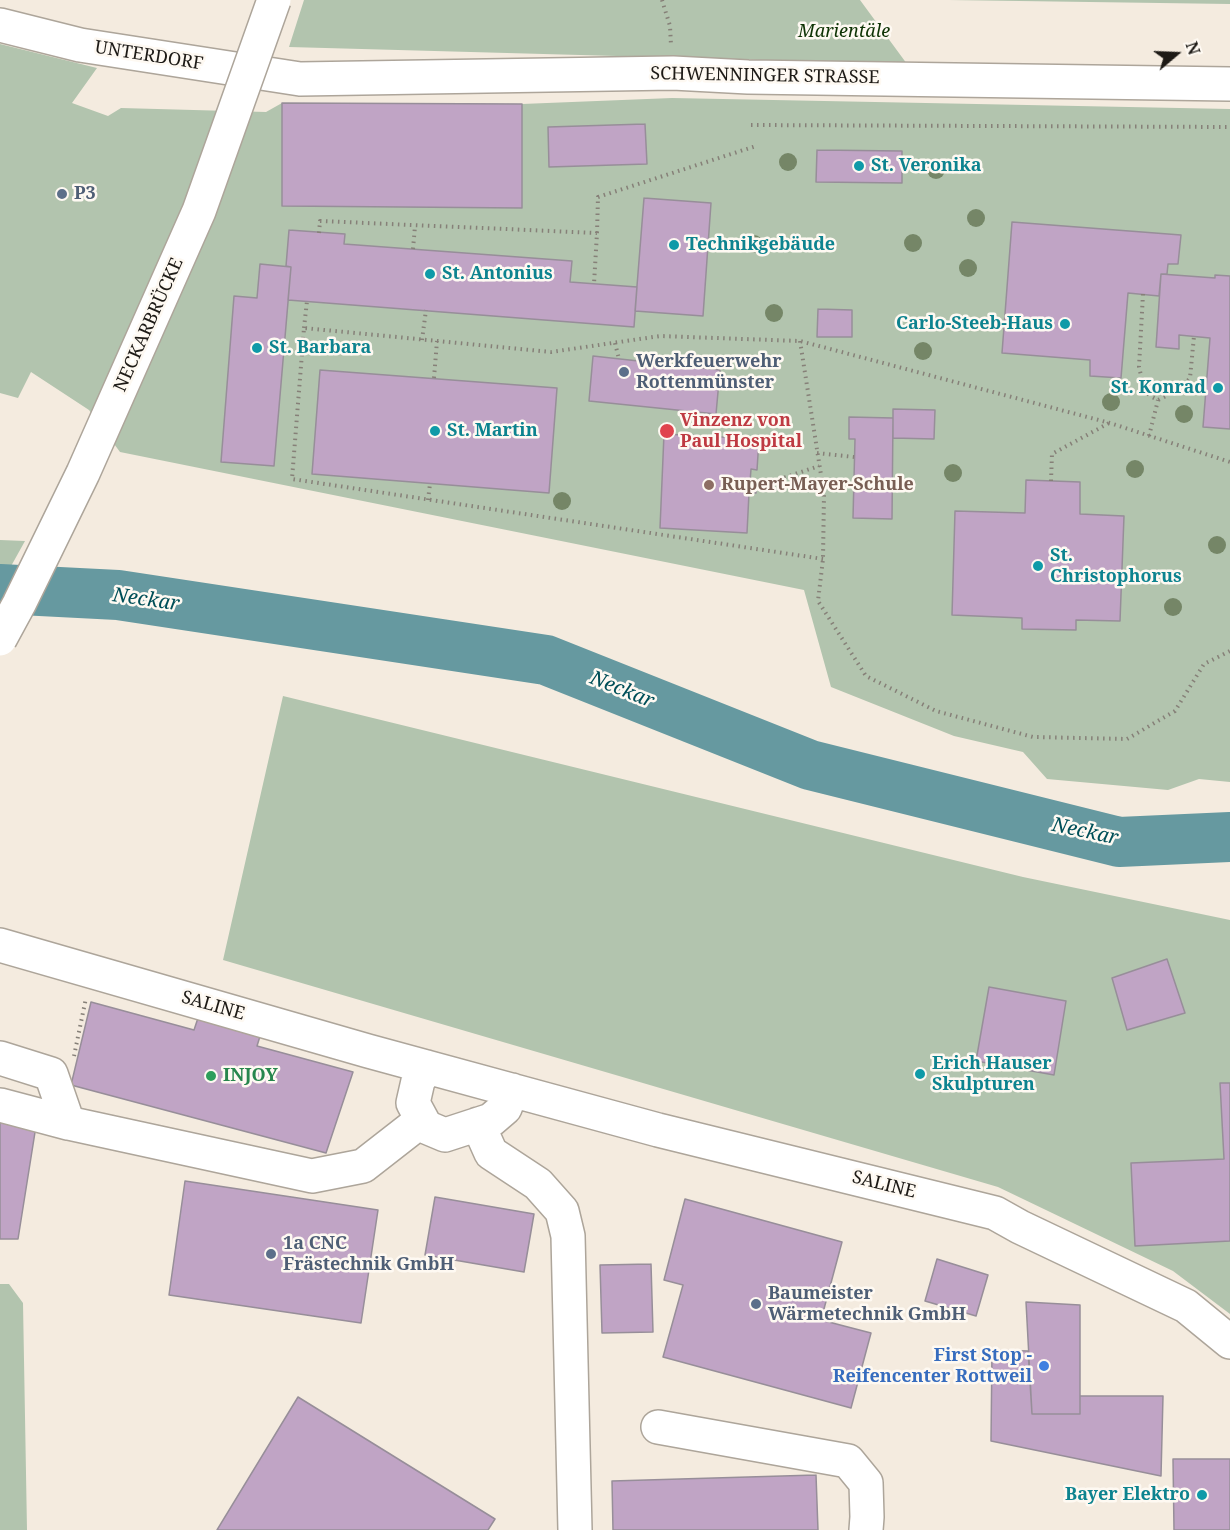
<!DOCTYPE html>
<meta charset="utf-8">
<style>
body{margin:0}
#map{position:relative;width:1230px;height:1530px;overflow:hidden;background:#f4ebdf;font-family:"Noto Serif",serif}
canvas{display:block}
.north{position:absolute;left:1146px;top:24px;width:60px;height:60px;-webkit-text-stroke:4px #fef9f2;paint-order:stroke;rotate:71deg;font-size:16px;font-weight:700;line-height:24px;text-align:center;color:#1d1a16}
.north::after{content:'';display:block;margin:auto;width:21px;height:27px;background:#1d1a16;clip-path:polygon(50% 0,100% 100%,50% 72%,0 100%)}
</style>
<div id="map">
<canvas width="1230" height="1530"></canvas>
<div class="north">N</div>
</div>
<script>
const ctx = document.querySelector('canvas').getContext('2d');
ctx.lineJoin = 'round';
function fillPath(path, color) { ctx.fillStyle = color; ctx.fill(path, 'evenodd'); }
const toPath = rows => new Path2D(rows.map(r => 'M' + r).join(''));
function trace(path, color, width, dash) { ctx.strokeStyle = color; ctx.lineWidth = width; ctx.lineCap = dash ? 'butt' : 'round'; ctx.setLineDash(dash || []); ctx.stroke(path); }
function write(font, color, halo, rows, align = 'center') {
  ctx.font = font + ' "Noto Serif",serif'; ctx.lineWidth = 5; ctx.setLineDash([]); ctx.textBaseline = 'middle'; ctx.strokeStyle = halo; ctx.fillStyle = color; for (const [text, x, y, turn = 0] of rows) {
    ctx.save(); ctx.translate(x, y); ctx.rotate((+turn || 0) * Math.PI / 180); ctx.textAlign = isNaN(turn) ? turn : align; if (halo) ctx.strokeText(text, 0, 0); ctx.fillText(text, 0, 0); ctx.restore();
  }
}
const green = toPath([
 [304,0,860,0,907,64,289,47],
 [949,0,1230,0,1230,4],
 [0,44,97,68,72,103,108,116,121,108,266,112,282,103,522,104,672,98,1230,109,1230,782,1199,779,1168,790,1047,779,1023,752,954,736,831,687,804,590,120,452,89,410,31,372,18,398,0,393],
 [0,540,25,541,0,586],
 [283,696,1023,877,1230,920,1230,1314,1173,1271,998,1187,223,960],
 [0,1284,9,1284,23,1303,27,1530,0,1530]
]);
const river = toPath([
 [0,589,118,595,546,660,810,765,1119,842,1230,837]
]);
const building = toPath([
 [282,103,522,104,522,208,282,206,282,103],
 [645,124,647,164,549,167,548,127,645,124],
 [817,150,902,151,902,183,816,182,817,150],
 [644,198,711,203,703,316,635,311,644,198],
 [1012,222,1181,235,1178,264,1168,264,1167,274,1161,274,1159,296,1128,293,1121,378,1090,376,1090,360,1002,353,1012,222],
 [289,230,345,234,344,244,572,261,570,282,637,287,634,327,288,300,291,267,286,266,289,230],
 [260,264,291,267,274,466,221,462,234,296,257,298,260,264],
 [1161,274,1215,278,1215,275,1230,276,1230,429,1203,427,1210,338,1179,335,1179,349,1156,347,1161,274],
 [818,309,852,310,852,337,817,337,818,309],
 [593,356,720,370,716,414,589,401,593,356],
 [320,370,557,388,549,493,312,474,320,370],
 [893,409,935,410,934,439,893,438,893,409],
 [849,417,893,418,892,519,853,518,855,439,849,439,849,417],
 [664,434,759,439,757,470,751,469,750,482,756,482,756,493,749,493,747,533,660,528,664,434],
 [1026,480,1080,482,1080,514,1124,516,1120,621,1076,620,1076,630,1022,629,1022,618,952,615,955,511,1025,513,1026,480],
 [1167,959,1185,1013,1127,1030,1112,978,1167,959],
 [989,987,1066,1001,1054,1075,976,1061,989,987],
 [91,1002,194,1030,199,1015,261,1033,257,1046,353,1072,326,1153,71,1085,91,1002],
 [1220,1083,1230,1083,1230,1241,1135,1246,1131,1163,1224,1159,1220,1083],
 [0,1117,36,1126,18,1239,0,1239,0,1117],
 [185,1181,378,1210,361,1323,169,1295,185,1181],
 [435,1197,534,1214,524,1272,425,1255,435,1197],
 [685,1199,842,1242,821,1320,871,1333,851,1408,663,1357,683,1285,664,1280,685,1199],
 [937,1259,988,1275,976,1316,925,1301,937,1259],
 [651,1264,653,1332,602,1333,600,1265,651,1264],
 [1026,1302,1080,1305,1080,1414,1032,1414,1026,1302],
 [992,1350,1028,1351,1032,1414,1080,1414,1080,1396,1163,1396,1161,1476,991,1441,992,1350],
 [298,1397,495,1519,488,1530,217,1530,298,1397],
 [1173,1459,1230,1459,1230,1530,1174,1530,1173,1459],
 [816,1475,818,1530,613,1530,612,1481,816,1475]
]);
const path = toPath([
 [662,0,670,26,671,45],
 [751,125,1230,127],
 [319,233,320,221,597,233,594,284],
 [597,233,598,197,756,146],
 [413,249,415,226],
 [1143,294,1139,367,1144,388,1150,396,1158,400,1166,396,1173,389,1185,384,1190,378,1194,336],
 [304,328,307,301],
 [422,340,426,310],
 [800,341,824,494,823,559,818,601,866,676,936,711,1033,737,1127,739,1175,711,1204,664,1230,651],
 [615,343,619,359],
 [434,378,437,341],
 [1149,436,1158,400],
 [817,453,854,457],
 [821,480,854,485],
 [1051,481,1052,454,1109,423],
 [756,487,819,466],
 [428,500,430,484],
 [823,559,292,479,304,328,551,352,660,336,800,341,1110,423,1230,462],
 [74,1056,86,998]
]);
const minor = toPath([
 [0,25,80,45,300,79,673,73,748,77,1230,84],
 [0,945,368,1051,658,1130,995,1213,1020,1227,1186,1306,1230,1342],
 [0,1058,51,1074,68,1123,312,1176,363,1166,422,1120],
 [427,1067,418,1081,413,1103,426,1127,445,1135,491,1120,505,1108,512,1090],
 [0,1105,68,1123],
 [478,1124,491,1153,538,1184,562,1211,568,1236,575,1530],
 [658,1427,848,1461,866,1483,867,1517,866,1530]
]);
const majorBridge = toPath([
 [0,639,19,604,83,473,199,211,274,0]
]);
const trees = [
 [788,162],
 [936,170],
 [976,218],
 [913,243],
 [754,244],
 [968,268],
 [774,313],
 [923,351],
 [1111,402],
 [1184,414],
 [1135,469],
 [953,473],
 [562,501],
 [1217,545],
 [1173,607]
];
const markers = [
 [859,166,6,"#0f9aa8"],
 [62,194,6,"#5c6f8a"],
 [674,245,6,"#0f9aa8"],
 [430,274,6,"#0f9aa8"],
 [1065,324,6,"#0f9aa8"],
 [257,348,6,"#0f9aa8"],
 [624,372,6,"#5c6f8a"],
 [1218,388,6,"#0f9aa8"],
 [435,431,6,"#0f9aa8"],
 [667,431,8,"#e0444e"],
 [709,485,6,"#8d6e63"],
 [1038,566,6,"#0f9aa8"],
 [920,1074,6,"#0f9aa8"],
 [211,1076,6,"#2e9e5b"],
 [271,1254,6,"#5c6f8a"],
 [756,1304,6,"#5c6f8a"],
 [1044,1366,6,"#3f7fe0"],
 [1202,1495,6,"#0f9aa8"]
];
const parkNames = [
 ["Marientäle",844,32]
];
const streetNames = [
 ["UNTERDORF",149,56,9],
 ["SCHWENNINGER STRASSE",765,76,1],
 ["NECKARBRÜCKE",149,325,-66],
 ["SALINE",213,1006,16],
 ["SALINE",884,1185,14]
];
const cultureNames = [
 ["St. Veronika",871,166],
 ["Technikgebäude",686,245],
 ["St. Antonius",442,274],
 ["Carlo-Steeb-Haus",1053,324,"right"],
 ["St. Barbara",269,348],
 ["St. Konrad",1206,388,"right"],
 ["St. Martin",447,431],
 ["St.",1050,556],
 ["Christophorus",1050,577],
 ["Erich Hauser",932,1064],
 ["Skulpturen",932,1085],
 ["Bayer Elektro",1190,1495,"right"]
];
const serviceNames = [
 ["P3",74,194],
 ["Werkfeuerwehr",636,362],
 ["Rottenmünster",636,383],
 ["1a CNC",283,1244],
 ["Frästechnik GmbH",283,1265],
 ["Baumeister",768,1294],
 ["Wärmetechnik GmbH",768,1315]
];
const healthNames = [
 ["Vinzenz von",680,421],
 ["Paul Hospital",680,442]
];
const educationNames = [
 ["Rupert-Mayer-Schule",721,485]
];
const leisureNames = [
 ["INJOY",223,1076]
];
const shopNames = [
 ["First Stop -",1032,1356],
 ["Reifencenter Rottweil",1032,1377]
];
const waterNames = [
 ["Neckar",146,600,8],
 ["Neckar",622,690,22],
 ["Neckar",1085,832,12]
];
fillPath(green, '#b2c4ae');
trace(river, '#6699a0', 50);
fillPath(building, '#c0a4c5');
trace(building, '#978e99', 1.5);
trace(minor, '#ada59a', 36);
trace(path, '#868078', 4, [1.5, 4.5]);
trace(minor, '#fff', 33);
trace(majorBridge, '#ada59a', 36, []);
trace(majorBridge, '#fff', 33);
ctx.fillStyle = '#758667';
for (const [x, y] of trees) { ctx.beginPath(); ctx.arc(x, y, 9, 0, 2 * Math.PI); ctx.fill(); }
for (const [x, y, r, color] of markers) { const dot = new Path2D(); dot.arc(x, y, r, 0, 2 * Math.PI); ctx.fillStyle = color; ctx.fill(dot); trace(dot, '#fef9f2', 2); }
write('italic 18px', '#0d3304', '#fef9f2', parkNames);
write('18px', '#1d1a16', '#fef9f2', streetNames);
write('bold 18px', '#0d838f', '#fef9f2', cultureNames, 'left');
write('bold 18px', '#4e5e75', '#fef9f2', serviceNames, 'left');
write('bold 18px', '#be3a42', '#fef9f2', healthNames, 'left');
write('bold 18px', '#785e54', '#fef9f2', educationNames, 'left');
write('bold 18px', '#27864d', '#fef9f2', leisureNames, 'left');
write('bold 18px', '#366cbe', '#fef9f2', shopNames, 'right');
write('italic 20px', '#004f58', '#fef9f2', waterNames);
</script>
